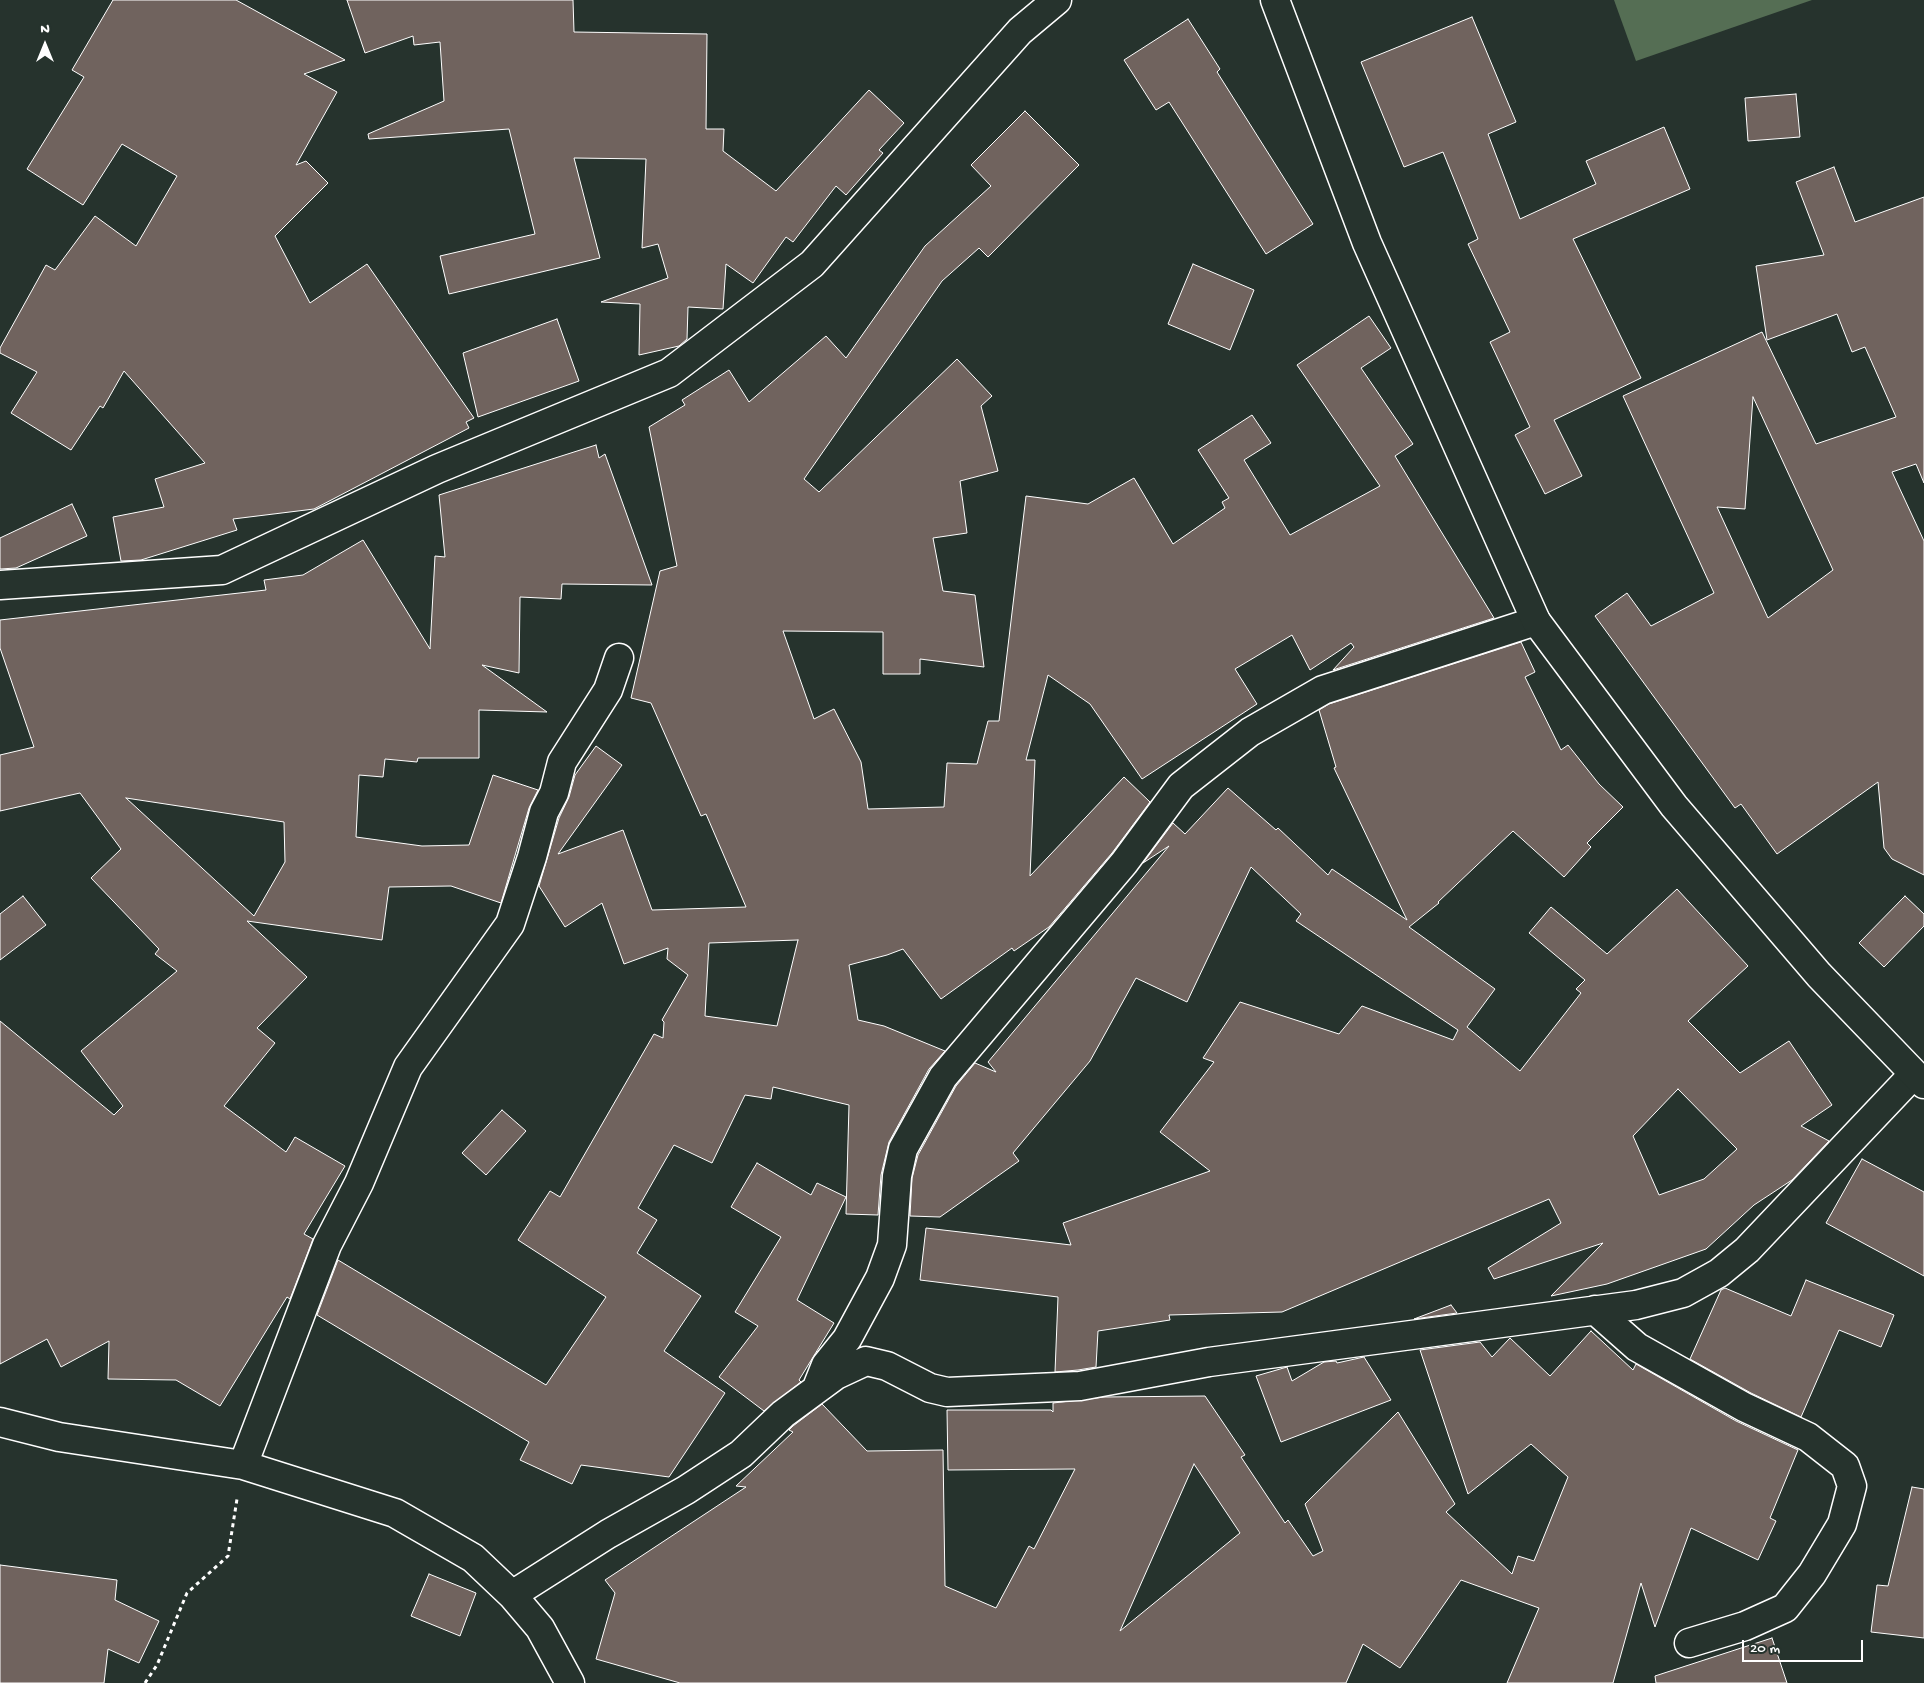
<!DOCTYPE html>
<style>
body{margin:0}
#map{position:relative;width:1924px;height:1683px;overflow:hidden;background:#26332d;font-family:"Gochi Hand",sans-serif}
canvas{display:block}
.north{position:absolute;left:20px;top:20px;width:50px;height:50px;-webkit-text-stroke:4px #26332d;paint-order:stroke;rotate:0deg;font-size:14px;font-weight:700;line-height:20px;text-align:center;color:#fff}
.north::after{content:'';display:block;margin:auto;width:18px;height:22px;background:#fff;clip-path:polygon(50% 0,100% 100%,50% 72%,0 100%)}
.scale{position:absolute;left:1742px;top:1640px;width:121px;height:22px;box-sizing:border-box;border:2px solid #fff;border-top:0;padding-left:6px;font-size:15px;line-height:18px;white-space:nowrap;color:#fff;-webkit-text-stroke:4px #26332d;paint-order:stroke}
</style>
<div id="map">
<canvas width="1924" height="1683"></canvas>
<div class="north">N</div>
<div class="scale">20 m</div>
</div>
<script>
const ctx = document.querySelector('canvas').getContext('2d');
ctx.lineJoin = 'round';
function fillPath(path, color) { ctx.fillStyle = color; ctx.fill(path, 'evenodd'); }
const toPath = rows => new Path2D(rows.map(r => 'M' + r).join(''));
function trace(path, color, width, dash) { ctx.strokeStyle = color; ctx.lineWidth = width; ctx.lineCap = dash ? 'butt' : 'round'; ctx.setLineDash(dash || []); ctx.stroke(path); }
const green = toPath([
 [1614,0,1812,0,1636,61]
]);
const building = toPath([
 [113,0,236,0,345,60,304,74,337,92,296,165,306,161,328,183,275,236,310,303,367,264,474,418,466,422,469,428,314,509,233,519,237,530,141,560,121,561,113,517,164,507,155,479,205,463,124,371,103,408,100,406,71,450,11,413,37,372,0,353,0,348,46,265,55,270,95,216,136,246,177,176,122,144,83,205,27,169,84,77,72,70,113,0],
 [347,0,573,0,574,32,707,34,706,129,724,129,723,151,776,191,869,90,904,123,879,150,883,153,846,195,836,186,793,242,786,237,753,283,726,264,723,309,688,307,687,339,679,346,639,355,640,304,601,302,668,278,658,244,642,248,646,159,574,158,600,258,449,294,440,256,535,234,509,129,369,139,368,134,444,101,440,42,414,45,413,36,365,53,347,0],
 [1472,17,1516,122,1488,134,1520,219,1596,184,1586,161,1664,127,1690,189,1573,239,1641,378,1554,420,1582,476,1545,494,1515,435,1530,427,1490,342,1510,332,1468,244,1478,239,1443,152,1404,167,1361,62,1472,17],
 [1188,19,1220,69,1217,72,1313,224,1266,254,1169,102,1156,110,1124,60,1188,19],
 [1796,94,1800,137,1748,141,1745,98,1796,94],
 [1025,111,1079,165,988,257,979,248,942,281,804,479,819,492,957,359,992,396,981,406,998,471,960,481,967,533,933,538,943,591,975,595,984,667,920,659,920,674,883,674,883,632,783,631,814,719,834,709,861,762,868,809,944,807,947,763,977,764,988,721,999,721,1026,496,1088,504,1134,478,1173,544,1225,508,1222,502,1229,498,1198,450,1252,415,1271,443,1244,460,1290,535,1380,486,1297,365,1369,316,1391,348,1361,368,1413,444,1395,456,1494,618,1333,670,1354,647,1351,643,1310,670,1292,635,1235,669,1257,704,1142,779,1090,704,1048,675,1026,760,1035,760,1030,876,1124,777,1150,802,1112,853,1049,927,1014,951,1012,948,941,999,903,949,887,955,849,965,858,1020,884,1026,945,1051,929,1069,889,1142,881,1175,878,1215,846,1214,849,1105,773,1087,771,1099,745,1095,712,1163,674,1145,638,1208,657,1220,637,1253,701,1296,664,1351,725,1393,669,1477,581,1465,572,1484,520,1460,529,1442,317,1315,338,1260,546,1385,606,1297,518,1240,550,1191,560,1197,654,1034,663,1038,664,1022,662,1020,688,975,667,959,668,948,624,964,602,903,565,927,539,886,559,818,569,797,575,775,596,746,622,765,558,854,623,830,652,910,746,907,706,814,701,816,651,703,631,698,660,571,677,566,649,427,685,405,682,400,729,370,749,402,826,336,846,358,925,246,991,186,971,165,1025,111],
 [798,940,777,1026,705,1016,709,943,798,940],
 [1834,167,1855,222,1924,197,1924,483,1916,464,1892,472,1924,541,1924,875,1892,859,1884,848,1878,782,1777,854,1741,804,1735,808,1595,616,1627,593,1651,626,1714,593,1623,396,1762,332,1816,444,1896,417,1865,347,1852,352,1837,314,1767,340,1756,266,1824,255,1796,182,1834,167],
 [1753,397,1833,570,1768,618,1717,507,1745,509,1753,397],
 [1193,264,1254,290,1230,350,1168,324,1193,264],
 [557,319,579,381,478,417,463,353,557,319],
 [596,445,599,458,605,454,652,585,562,584,561,599,520,597,519,673,482,665,547,712,479,710,479,758,418,758,417,762,385,759,383,777,359,775,356,837,422,846,469,845,493,775,538,790,529,808,501,903,451,886,389,887,382,940,247,921,307,977,257,1028,275,1043,224,1106,286,1152,295,1137,345,1166,304,1234,313,1239,290,1299,287,1297,220,1406,176,1380,108,1379,109,1341,61,1367,47,1339,0,1364,0,1021,114,1115,123,1106,81,1051,177,971,155,954,159,949,91,878,121,849,80,793,0,811,0,755,34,747,0,648,0,620,266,590,264,580,303,575,363,540,430,649,435,556,445,557,439,495,596,445],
 [126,798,284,822,285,862,254,916,126,798],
 [72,504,87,536,16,568,0,569,0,538,72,504],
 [1521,642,1535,672,1525,677,1561,750,1568,745,1599,784,1623,807,1587,843,1591,847,1564,877,1513,831,1438,902,1439,903,1409,927,1495,989,1467,1027,1520,1071,1581,993,1576,989,1585,980,1529,933,1551,907,1607,954,1677,889,1748,966,1688,1021,1740,1073,1789,1041,1832,1105,1801,1126,1829,1141,1792,1180,1754,1205,1706,1249,1607,1284,1551,1296,1603,1243,1494,1279,1488,1268,1561,1223,1549,1199,1282,1312,1169,1315,1170,1320,1098,1331,1096,1367,1078,1370,1055,1372,1058,1297,920,1280,926,1228,1071,1245,1063,1223,1210,1171,1160,1132,1214,1062,1203,1058,1240,1002,1339,1034,1362,1006,1453,1040,1458,1030,1296,921,1301,914,1251,867,1187,1002,1136,978,1090,1061,1013,1153,1019,1161,940,1217,910,1216,912,1178,918,1155,956,1086,975,1063,996,1072,988,1062,1169,846,1143,863,1173,823,1185,834,1228,788,1276,830,1278,828,1328,875,1332,869,1407,920,1334,768,1336,767,1319,710,1329,704,1521,642],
 [1678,1089,1737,1149,1704,1179,1659,1195,1633,1136,1678,1089],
 [23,896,46,925,0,960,0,914,23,896],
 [1905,896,1924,914,1924,926,1884,967,1859,943,1905,896],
 [502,1110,526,1131,486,1175,462,1153,502,1110],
 [1862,1159,1924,1192,1924,1276,1826,1223,1862,1159],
 [757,1163,811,1195,817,1183,846,1197,797,1300,834,1323,799,1380,801,1382,764,1411,719,1377,758,1326,735,1312,781,1237,731,1207,757,1163],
 [1806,1280,1894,1315,1881,1347,1839,1330,1801,1417,1751,1393,1690,1359,1721,1290,1725,1288,1791,1316,1806,1280],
 [1451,1305,1457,1313,1414,1319,1451,1305],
 [1591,1331,1633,1370,1636,1364,1736,1421,1798,1450,1770,1518,1776,1521,1758,1560,1691,1528,1655,1627,1641,1583,1613,1683,1507,1683,1539,1608,1461,1580,1400,1668,1363,1644,1346,1683,680,1683,596,1659,615,1593,605,1580,746,1487,736,1486,793,1432,789,1430,793,1426,822,1404,867,1451,943,1450,945,1586,996,1608,1029,1546,1034,1549,1075,1469,948,1470,947,1410,1051,1410,1053,1412,1053,1403,1104,1397,1205,1396,1245,1455,1241,1457,1285,1523,1288,1520,1313,1556,1323,1551,1305,1504,1398,1412,1455,1504,1446,1512,1512,1574,1518,1556,1534,1561,1568,1477,1531,1444,1468,1494,1420,1350,1480,1342,1492,1357,1510,1338,1550,1376,1591,1331],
 [1194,1464,1240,1533,1120,1631,1194,1464],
 [1364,1357,1391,1400,1281,1442,1256,1376,1287,1367,1292,1381,1324,1362,1336,1361,1337,1363,1364,1357],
 [1912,1487,1924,1489,1924,1638,1871,1632,1877,1585,1888,1586,1912,1487],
 [0,1565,117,1580,115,1600,159,1621,139,1663,108,1649,104,1683,0,1683,0,1565],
 [429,1574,476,1593,460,1636,411,1616,429,1574],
 [1772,1638,1787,1683,1656,1683,1655,1676,1772,1638]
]);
const path = toPath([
 [145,1683,157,1665,187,1593,228,1556,237,1499]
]);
const minor = toPath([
 [0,585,222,570,437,469,669,373,812,264,1020,31,1057,0],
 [1595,1310,1637,1347,1744,1407,1808,1437,1845,1466,1852,1486,1842,1524,1812,1574,1785,1608,1745,1626,1689,1643],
 [818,1385,826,1365,847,1339,880,1278,892,1245,897,1176,903,1149,943,1077,1124,863,1181,786,1250,732,1323,690,1536,621],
 [0,1422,59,1437,243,1465,395,1513,473,1558,512,1595,540,1628,570,1683],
 [243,1465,327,1245,359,1183,408,1067,510,924,532,857,544,812,554,793,562,762,608,690,619,658],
 [512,1595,608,1534,686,1490,741,1454,783,1414,836,1375,866,1361,887,1366,930,1388,947,1392,1080,1386,1209,1362,1636,1305,1683,1293,1719,1273,1747,1250,1913,1075]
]);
const major = toPath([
 [1275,0,1367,243,1536,621,1674,806,1819,975,1924,1084]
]);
fillPath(green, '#556e54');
fillPath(building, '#70635e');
trace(building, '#fff', 1);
trace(minor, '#fff', 31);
trace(major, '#fff', 31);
trace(path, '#fff', 3, [4, 4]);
trace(minor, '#26332d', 28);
trace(major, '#26332d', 28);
</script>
